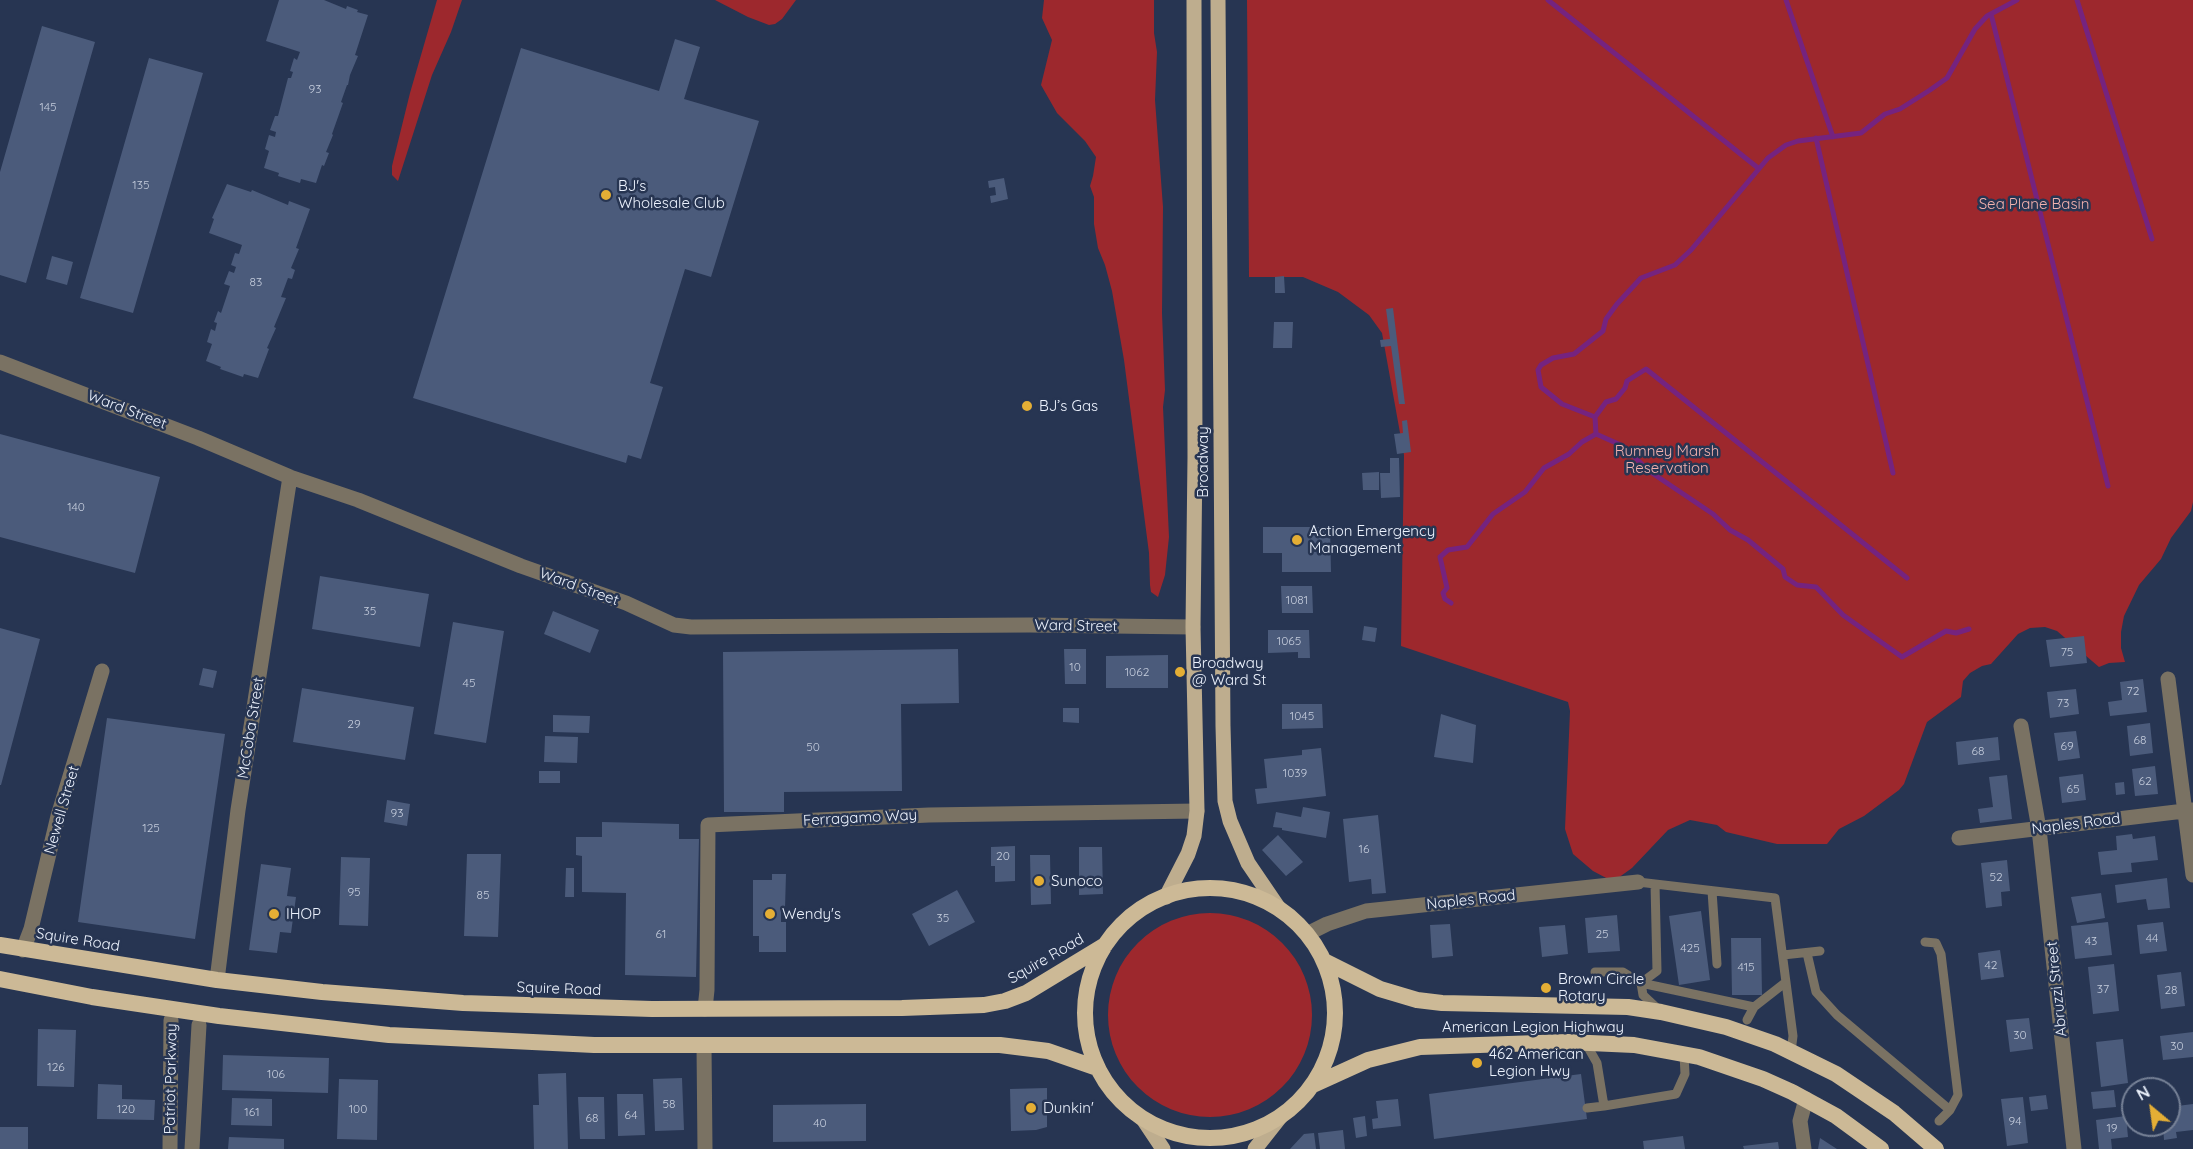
<!DOCTYPE html>
<meta charset="utf-8">
<style>
body{margin:0}
#map{position:relative;width:2193px;height:1149px;overflow:hidden;background:#273552;font-family:Quicksand,sans-serif}
canvas{display:block}
.north{position:absolute;left:2121px;top:1077px;width:60px;height:60px;box-sizing:border-box;background:#273552;border:2px solid #768196;border-radius:50%;rotate:331deg;font-size:16px;font-weight:700;line-height:24px;text-align:center;color:#ecf2fd}
.north::after{content:'';display:block;margin:auto;width:21px;height:27px;background:#e4ae35;clip-path:polygon(50% 0,100% 100%,50% 72%,0 100%)}
</style>
<div id="map">
<canvas width="2193" height="1149"></canvas>
<div class="north">N</div>
</div>
<script>
const ctx = document.querySelector('canvas').getContext('2d');
ctx.lineJoin = 'round';
function fillPath(path, color) { ctx.fillStyle = color; ctx.fill(path, 'evenodd'); }
const toPath = rows => new Path2D(rows.map(r => 'M' + r).join(''));
function trace(path, color, width, dash) { ctx.strokeStyle = color; ctx.lineWidth = width; ctx.lineCap = dash ? 'butt' : 'round'; ctx.setLineDash(dash || []); ctx.stroke(path); }
function write(font, color, halo, rows, align = 'center') {
  ctx.font = font + ' Quicksand,sans-serif'; ctx.lineWidth = 5; ctx.setLineDash([]); ctx.textBaseline = 'middle'; ctx.strokeStyle = halo; ctx.fillStyle = color; for (const [text, x, y, turn = 0] of rows) {
    ctx.save(); ctx.translate(x, y); ctx.rotate((+turn || 0) * Math.PI / 180); ctx.textAlign = isNaN(turn) ? turn : align; if (halo) ctx.strokeText(text, 0, 0); ctx.fillText(text, 0, 0); ctx.restore();
  }
}
const green = toPath([
 [437,0,462,0,451,32,432,75,398,181,392,175,392,166,410,93],
 [715,0,796,0,782,19,775,24,769,25,748,17],
 [1044,0,1154,0,1154,33,1157,52,1155,100,1163,207,1162,313,1165,390,1163,407,1169,537,1165,575,1158,597,1151,592,1150,585,1149,553,1124,360,1112,291,1105,265,1098,248,1094,224,1094,197,1090,186,1093,176,1096,157,1085,141,1057,113,1041,85,1052,40,1042,18],
 [1247,0,2193,0,2193,502,2191,511,2171,538,2161,559,2139,585,2124,616,2121,632,2121,648,2125,662,2109,663,2099,667,2057,631,2045,627,2030,628,2018,634,1991,664,1982,666,1970,673,1963,681,1961,697,1927,722,1904,784,1899,790,1864,816,1839,829,1827,844,1777,844,1726,832,1717,825,1690,820,1668,830,1632,868,1618,878,1610,880,1593,871,1573,854,1565,829,1570,711,1568,702,1401,646,1404,455,1382,333,1369,315,1338,292,1303,277,1249,277],
 '1108 1015a102 102 0 1 1 204 0a102 102 0 1 1-204 0Z'
]);
const stream = toPath([
 [1548,0,1758,168],
 [1786,0,1833,137],
 [2077,0,2152,239],
 [1991,14,2108,486],
 [1816,138,1893,473],
 [1595,417,1562,404,1541,387,1538,370,1541,365,1553,358,1574,354,1603,331,1606,319,1617,304,1641,278,1675,265,1691,250,1768,158,1786,145,1798,141,1861,133,1885,114,1900,109,1930,90,1947,78,1975,29,1987,16,2017,0],
 [1596,434,1623,446,1649,471,1713,514,1730,530,1748,540,1783,569,1785,577,1797,585,1816,587,1843,615,1902,657,1946,631,1956,633,1969,629],
 [1451,603,1445,599,1443,593,1447,588,1440,557,1448,550,1467,547,1493,514,1525,492,1544,468,1569,454,1582,442,1596,434,1595,417,1606,402,1616,399,1625,388,1627,381,1646,369,1907,578]
]);
const building = toPath([
 [279,0,324,0,346,9,347,6,358,10,357,12,368,15,355,55,358,56,350,75,348,85,347,85,341,102,343,103,332,134,333,135,326,152,329,153,324,166,322,165,316,183,301,179,300,183,278,176,279,173,264,168,269,151,265,149,269,135,275,137,276,132,270,130,275,116,278,116,288,78,291,78,293,72,290,71,294,58,297,60,300,52,266,41],
 [42,26,95,42,26,283,0,275,0,172],
 [675,39,700,47,684,99,759,121,711,277,685,269,650,383,663,387,641,459,628,455,626,463,413,398,521,48,659,91],
 [149,58,203,73,133,313,80,298],
 [1004,178,1008,199,991,203,990,196,996,195,995,187,989,188,988,181],
 [227,184,251,192,252,190,288,205,289,201,310,209,296,248,299,249,291,268,295,270,292,279,288,278,281,297,286,298,274,327,276,328,267,348,269,349,258,378,244,374,243,377,220,369,221,367,206,361,212,344,207,342,211,329,215,331,217,323,214,322,218,311,221,313,230,286,224,284,229,271,234,273,236,267,231,265,235,253,239,254,242,245,209,233,214,219,212,218],
 [52,256,73,262,67,285,46,279],
 [1284,276,1285,293,1275,293,1275,277],
 [1393,308,1405,404,1399,404,1391,346,1381,347,1380,340,1390,339,1386,309],
 [1274,322,1293,322,1292,348,1273,348],
 [1407,420,1411,452,1397,454,1394,434,1403,433,1402,421],
 [0,434,160,477,135,573,0,537],
 [1390,458,1399,458,1400,497,1381,498,1380,473,1390,473],
 [1379,472,1379,490,1363,490,1362,473],
 [1263,527,1330,527,1331,572,1282,572,1282,553,1263,553],
 [320,576,429,594,420,647,312,629],
 [1281,586,1312,586,1313,613,1282,613],
 [553,611,599,630,590,653,544,634],
 [453,622,504,631,486,743,434,734],
 [1364,626,1377,628,1375,642,1362,640],
 [0,628,40,639,1,785,0,785],
 [1268,630,1309,630,1310,658,1298,658,1298,652,1268,653],
 [2084,636,2087,663,2050,667,2046,640],
 [958,649,959,703,901,704,902,791,784,792,784,812,724,812,723,652],
 [1064,649,1086,649,1086,684,1065,684],
 [1168,655,1168,688,1106,688,1106,656],
 [203,668,217,671,213,688,199,685],
 [2143,679,2147,712,2110,716,2108,702,2122,700,2120,682],
 [302,688,414,707,405,760,293,742],
 [2076,689,2079,714,2050,718,2047,692],
 [1282,704,1322,704,1323,728,1282,729],
 [1063,708,1079,708,1079,723,1063,722],
 [1441,714,1476,725,1473,763,1434,757],
 [553,715,590,716,589,733,553,732],
 [107,718,225,734,195,939,78,922],
 [2150,723,2153,753,2130,756,2127,726],
 [2076,731,2080,758,2058,761,2054,733],
 [545,736,578,737,577,763,544,762],
 [1998,737,2000,760,1958,765,1956,742],
 [1321,748,1326,796,1257,804,1255,789,1267,788,1264,759,1302,755,1302,750],
 [2155,766,2158,794,2135,796,2132,769],
 [539,771,560,771,560,783,539,783],
 [2083,774,2086,800,2062,803,2059,777],
 [2007,775,2012,819,1980,823,1978,809,1993,807,1989,777],
 [2124,782,2125,794,2116,795,2115,783],
 [387,800,410,804,407,826,384,822],
 [1303,807,1330,812,1326,838,1282,830,1282,828,1273,827,1276,812,1301,817],
 [1378,815,1386,893,1372,894,1371,879,1349,882,1343,819],
 [602,822,679,824,679,839,699,839,696,977,625,975,626,893,582,892,582,856,576,855,576,837,602,837],
 [2132,834,2133,839,2155,836,2158,860,2131,863,2132,872,2101,875,2098,852,2117,850,2116,836],
 [1278,835,1303,862,1286,876,1262,850],
 [1015,846,1015,881,995,882,995,866,991,866,991,847],
 [1079,847,1102,847,1103,894,1079,895],
 [467,854,501,854,498,937,464,936],
 [1030,855,1050,855,1051,904,1031,905],
 [341,857,370,858,368,926,339,925],
 [2007,860,2010,891,2001,892,2002,906,1986,908,1981,863],
 [261,864,291,868,287,896,296,897,291,933,280,932,277,953,249,950],
 [566,868,574,868,574,897,565,897],
 [772,874,786,874,785,908,781,908,781,922,786,922,786,952,759,952,759,936,753,936,753,880,772,880],
 [2167,878,2170,908,2148,910,2146,899,2117,903,2115,885],
 [957,890,975,922,929,946,912,914],
 [2101,893,2105,918,2077,923,2071,897],
 [1701,911,1710,980,1679,985,1669,916],
 [1617,915,1620,951,1588,953,1585,918],
 [2108,922,2112,955,2075,959,2071,926],
 [2163,922,2167,951,2140,954,2137,925],
 [1450,924,1453,956,1432,958,1430,925],
 [1565,925,1568,954,1542,957,1539,927],
 [1731,938,1761,938,1762,995,1732,995],
 [2000,950,2004,977,1981,980,1978,953],
 [2114,964,2119,1011,2093,1014,2088,967],
 [2181,972,2185,1006,2161,1009,2157,975],
 [2029,1018,2033,1049,2010,1052,2006,1020],
 [38,1029,76,1030,74,1087,37,1086],
 [2193,1032,2193,1057,2163,1060,2160,1036],
 [2123,1039,2128,1083,2101,1087,2096,1042],
 [223,1055,329,1058,328,1093,222,1090],
 [566,1073,568,1149,534,1149,533,1105,539,1105,538,1074],
 [1581,1074,1587,1119,1434,1139,1429,1094],
 [682,1078,684,1130,655,1131,653,1079],
 [339,1079,378,1080,377,1140,337,1139],
 [98,1084,122,1085,122,1099,155,1100,154,1120,97,1119],
 [1047,1088,1047,1127,1036,1130,1011,1131,1010,1089],
 [2114,1090,2116,1107,2093,1109,2091,1092],
 [617,1094,643,1094,645,1135,618,1136],
 [2046,1095,2048,1109,2031,1111,2029,1097],
 [578,1097,604,1097,605,1139,580,1139],
 [2023,1097,2028,1143,2007,1146,2001,1099],
 [232,1098,272,1099,272,1126,231,1125],
 [1398,1099,1401,1126,1373,1129,1372,1119,1378,1118,1376,1101],
 [866,1104,866,1141,773,1142,773,1105],
 [2193,1104,2193,1130,2176,1132,2177,1138,2164,1140,2163,1125,2169,1125,2169,1107],
 [1365,1116,1367,1136,1356,1138,1353,1118],
 [2126,1116,2128,1137,2111,1139,2112,1149,2099,1149,2096,1120],
 [0,1127,28,1127,28,1149,0,1149],
 [1343,1130,1345,1149,1320,1149,1318,1133],
 [1314,1133,1316,1149,1290,1149,1304,1134],
 [1683,1136,1685,1149,1644,1149,1643,1141],
 [229,1137,284,1139,284,1149,228,1149],
 [1820,1138,1837,1149,1818,1149],
 [1778,1142,1779,1149,1744,1149,1743,1146]
]);
const service = toPath([
 [1638,882,1775,898,1793,1036,1791,1052],
 [1655,884,1657,971,1641,983,1643,995,1659,1010],
 [1712,891,1717,964],
 [1925,942,1936,943,1941,954,1958,1095,1950,1110,1939,1121],
 [1807,953,1816,992,1837,1015,1950,1110],
 [1783,955,1820,951],
 [1595,972,1623,972,1641,983,1754,1007,1786,982],
 [1747,1020,1754,1007],
 [1585,1042,1597,1063,1604,1106,1676,1094,1685,1074,1684,1054],
 [1587,1108,1604,1106]
]);
const minor = toPath([
 [0,362,198,438,290,477,358,500,521,566,626,603,674,625,691,627,1029,625,1193,627],
 [2168,679,2193,875],
 [2021,726,2039,829,2074,1149],
 [1959,838,2193,810],
 [1307,934,1327,924,1366,911,1638,882],
 [23,950,31,929,58,816,102,671],
 [217,980,238,810,290,477],
 [705,1009,707,990,708,825,929,815,1197,811],
 [704,1046,705,1149],
 [1804,1149,1800,1121,1806,1099]
]);
const tertiary = toPath([
 [170,1149,171,1020],
 [192,1149,199,1025]
]);
const primary = toPath([
 [1218,0,1223,726,1225,801,1230,821,1248,863,1280,910],
 [1166,897,1188,854,1194,836,1197,811,1193,627,1195,457,1194,0],
 [1143,1119,1163,1149],
 [1255,1149,1281,1116]
]);
const trunk = toPath([
 '1085 1013a125 125 0 1 1 250 0a125 125 0 1 1-250 0Z',
 [0,945,217,980,322,992,463,1003,652,1009,902,1008,984,1005,1005,1001,1026,993,1105,945],
 [1324,961,1380,989,1417,1000,1442,1003,1628,1007,1661,1012,1726,1027,1775,1044,1836,1074,1894,1113,1936,1149],
 [0,979,92,997,219,1016,389,1035,594,1045,1000,1045,1048,1051,1097,1068],
 [1313,1085,1368,1060,1420,1047,1568,1042,1634,1045,1699,1057,1763,1079,1792,1092,1836,1116,1881,1149]
]);
const markers = [
 [606,195,6,"#e4ae35"],
 [1027,406,6,"#e4ae35"],
 [1297,540,6,"#e4ae35"],
 [1180,672,6,"#e4ae35"],
 [1039,881,6,"#e4ae35"],
 [274,914,6,"#e4ae35"],
 [770,914,6,"#e4ae35"],
 [1546,988,6,"#e4ae35"],
 [1477,1063,6,"#e4ae35"],
 [1031,1108,6,"#e4ae35"]
];
const numberNames = [
 ["93",315,89],
 ["145",48,107],
 ["135",141,185],
 ["83",256,282],
 ["140",76,507],
 ["1081",1297,600],
 ["35",370,611],
 ["1065",1289,641],
 ["75",2067,652],
 ["10",1075,667],
 ["1062",1137,672],
 ["45",469,683],
 ["72",2133,691],
 ["73",2063,703],
 ["1045",1302,716],
 ["29",354,724],
 ["68",2140,740],
 ["69",2067,746],
 ["50",813,747],
 ["68",1978,751],
 ["1039",1295,773],
 ["62",2145,781],
 ["65",2073,789],
 ["93",397,813],
 ["125",151,828],
 ["16",1364,849],
 ["20",1003,856],
 ["52",1996,877],
 ["95",354,892],
 ["85",483,895],
 ["35",943,918],
 ["61",661,934],
 ["25",1602,934],
 ["44",2152,938],
 ["43",2091,941],
 ["425",1690,948],
 ["42",1991,965],
 ["415",1746,967],
 ["37",2103,989],
 ["28",2171,990],
 ["30",2020,1035],
 ["30",2177,1046],
 ["126",56,1067],
 ["106",276,1074],
 ["58",669,1104],
 ["120",126,1109],
 ["100",358,1109],
 ["161",252,1112],
 ["64",631,1115],
 ["68",592,1118],
 ["94",2015,1121],
 ["40",820,1123],
 ["19",2112,1128]
];
const poiNames = [
 ["BJ's",618,186],
 ["Wholesale Club",618,203],
 ["BJ’s Gas",1039,406],
 ["Action Emergency",1309,531],
 ["Management",1309,548],
 ["Broadway",1192,663],
 ["@ Ward St",1192,680],
 ["Sunoco",1051,881],
 ["IHOP",286,914],
 ["Wendy's",782,914],
 ["Brown Circle",1558,979],
 ["Rotary",1558,996],
 ["462 American",1489,1054],
 ["Legion Hwy",1489,1071],
 ["Dunkin'",1043,1108]
];
const parkNames = [
 ["Sea Plane Basin",2034,204],
 ["Rumney Marsh",1667,451],
 ["Reservation",1667,468]
];
const streetNames = [
 ["Ward Street",127,410,21],
 ["Broadway",1203,462,-90],
 ["Ward Street",579,587,20],
 ["Ward Street",1076,626,1],
 ["McCoba Street",251,728,-81],
 ["Newell Street",62,810,-74],
 ["Ferragamo Way",860,818,-3],
 ["Naples Road",2076,824,-7],
 ["Naples Road",1471,900,-6],
 ["Squire Road",78,940,9],
 ["Squire Road",1046,959,-30],
 ["Squire Road",559,989,2],
 ["Abruzzi Street",2057,989,-96],
 ["American Legion Highway",1533,1027],
 ["Patriot Parkway",171,1079,-89]
];
fillPath(green, '#9d282d');
trace(stream, '#75237f', 5);
fillPath(building, '#4b5b7b');
trace(service, '#7a7263', 9);
trace(minor, '#7a7263', 15);
trace(tertiary, '#7a7263', 15);
trace(primary, '#bead8e', 15);
trace(trunk, '#ccb996', 16);
for (const [x, y, r, color] of markers) { const dot = new Path2D(); dot.arc(x, y, r, 0, 2 * Math.PI); ctx.fillStyle = color; ctx.fill(dot); trace(dot, '#273552', 2); }
write('12px', '#c4ccdc', null, numberNames);
write('15px', '#ecf2fd', '#273552', poiNames, 'left');
write('15px', '#f3b2ae', '#273552', parkNames);
write('15px', '#ecf2fd', '#273552', streetNames);
</script>
